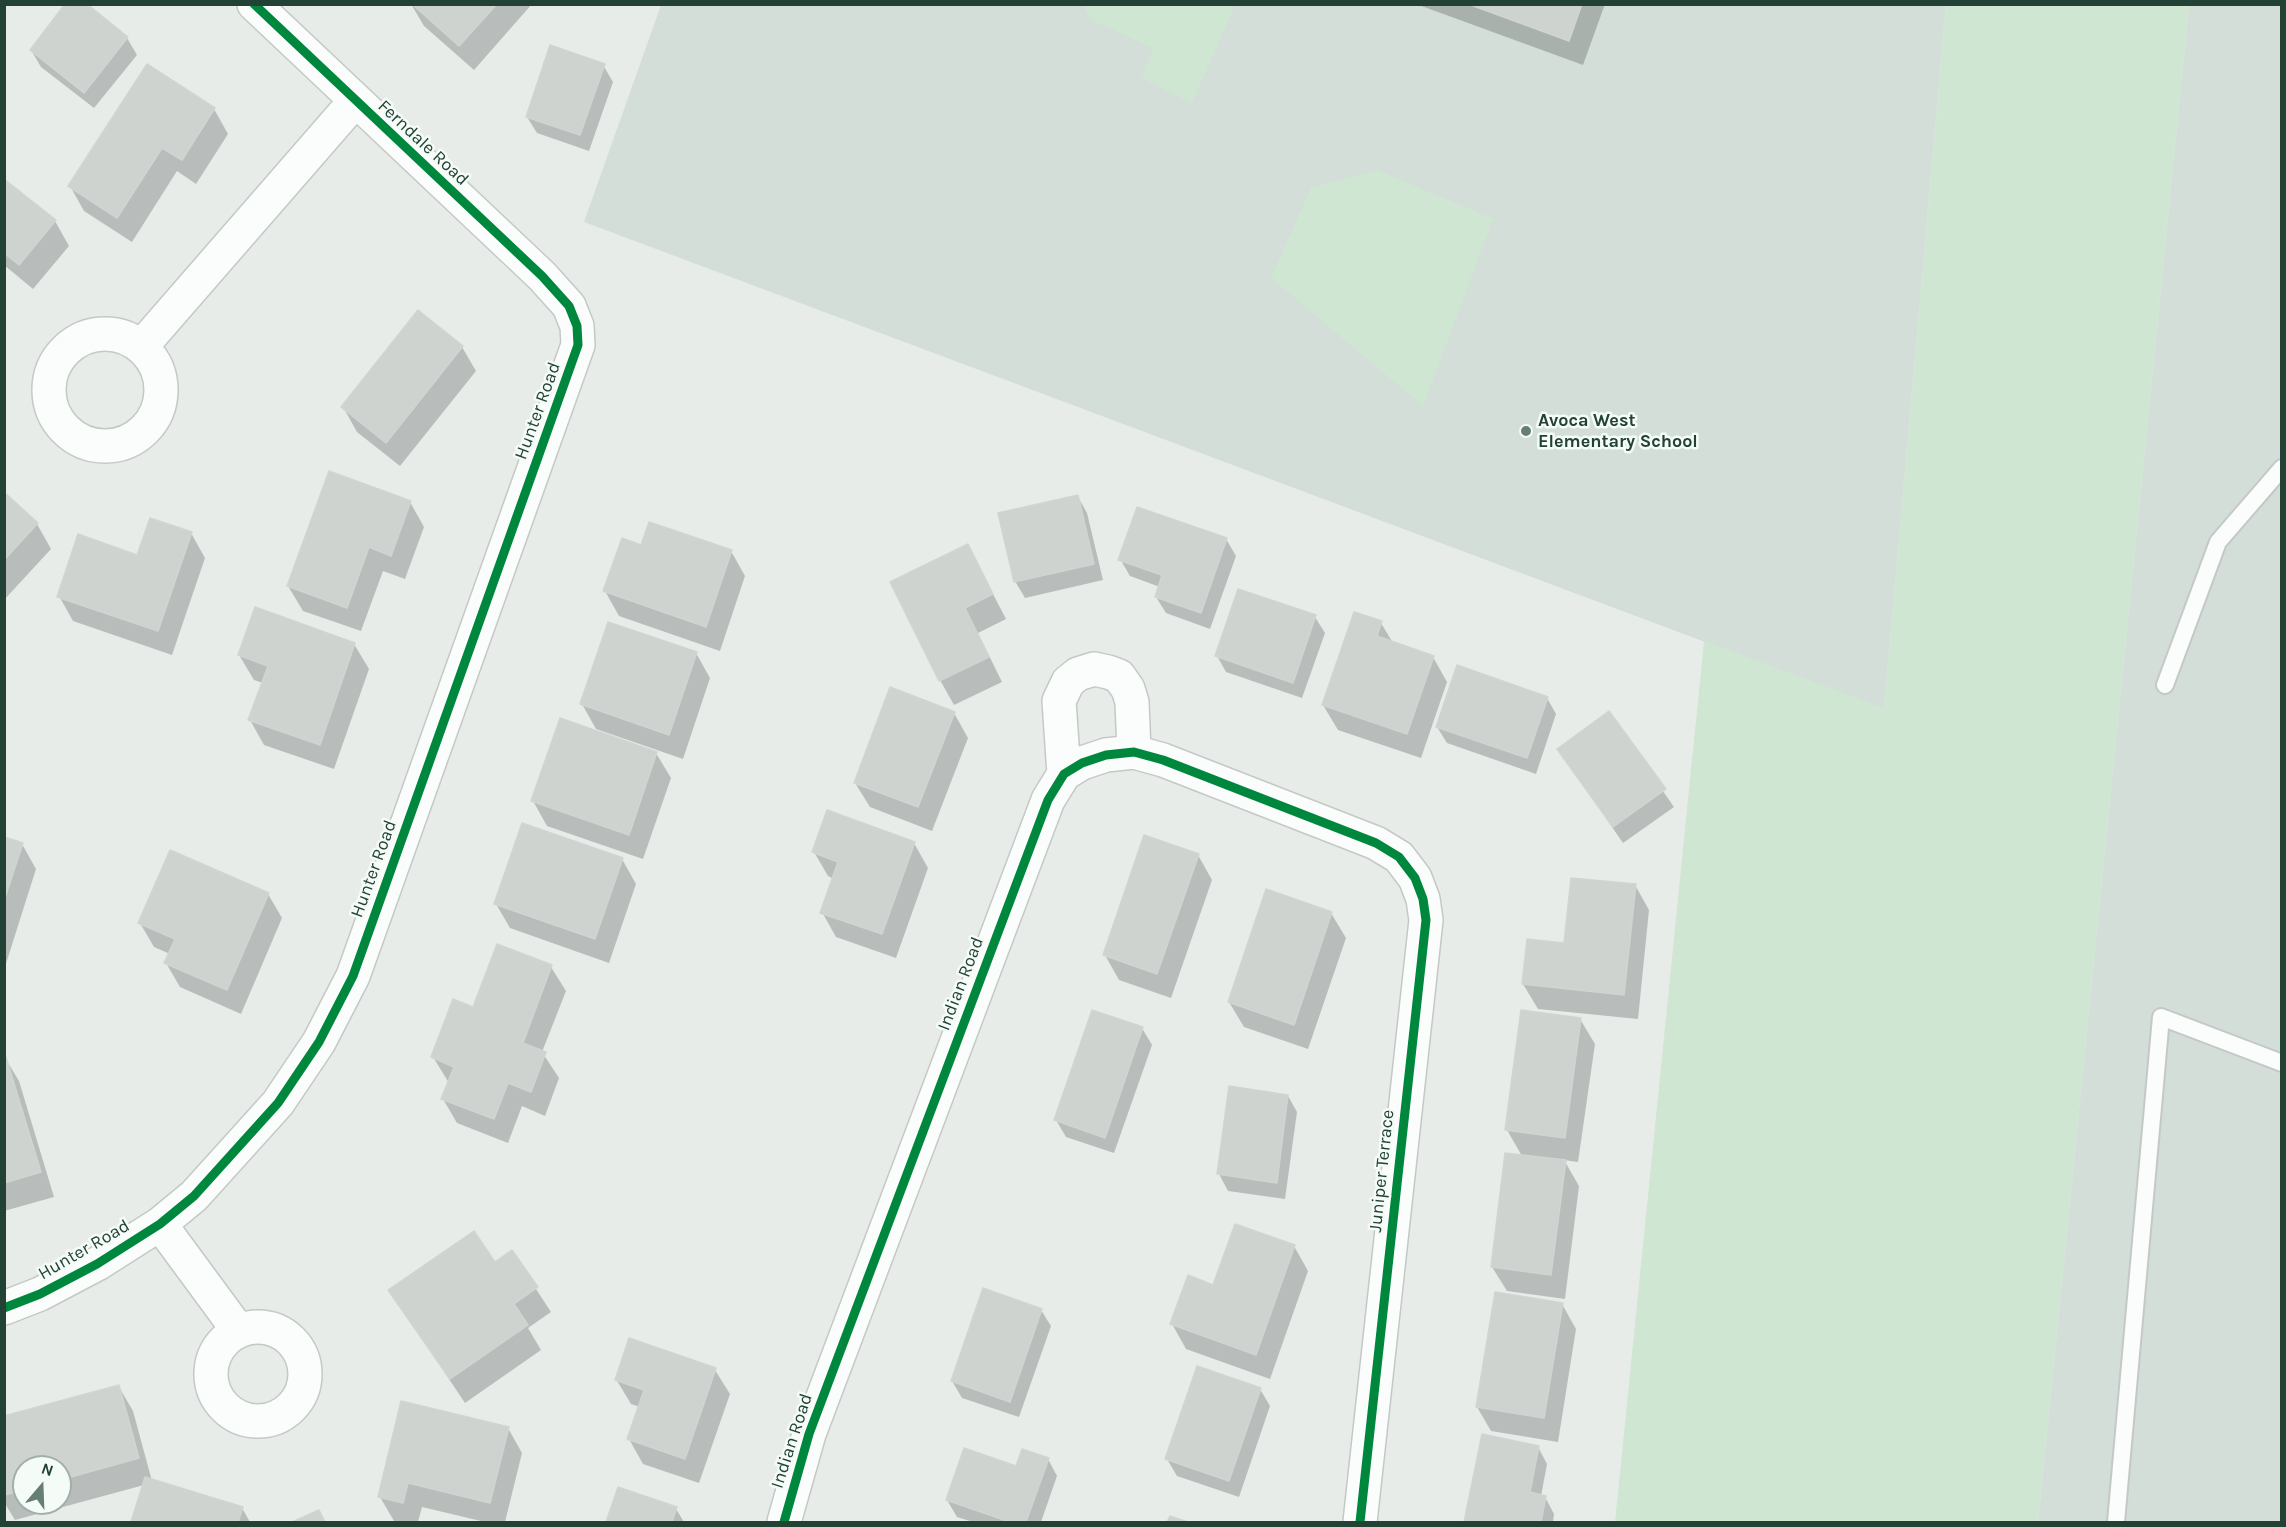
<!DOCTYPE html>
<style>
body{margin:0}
#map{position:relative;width:2286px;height:1527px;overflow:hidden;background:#e7ece9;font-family:Karla,sans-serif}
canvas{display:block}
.frame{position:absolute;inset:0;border:6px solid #224236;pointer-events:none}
.north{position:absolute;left:12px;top:1455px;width:60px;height:60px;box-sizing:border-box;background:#f5fbf7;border:2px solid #a1b1aa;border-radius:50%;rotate:19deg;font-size:16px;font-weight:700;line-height:24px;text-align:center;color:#224236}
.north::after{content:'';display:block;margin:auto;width:21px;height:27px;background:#677e75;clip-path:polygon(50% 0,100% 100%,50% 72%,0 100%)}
</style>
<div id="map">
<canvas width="2286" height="1527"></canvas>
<div class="frame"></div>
<div class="north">N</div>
</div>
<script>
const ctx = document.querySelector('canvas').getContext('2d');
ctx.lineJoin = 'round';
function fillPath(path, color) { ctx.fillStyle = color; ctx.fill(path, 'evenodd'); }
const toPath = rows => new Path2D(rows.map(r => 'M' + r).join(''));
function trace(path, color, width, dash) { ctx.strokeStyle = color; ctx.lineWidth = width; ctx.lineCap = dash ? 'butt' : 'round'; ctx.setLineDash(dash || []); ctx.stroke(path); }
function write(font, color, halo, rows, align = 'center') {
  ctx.font = font + ' Karla,sans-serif'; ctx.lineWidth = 5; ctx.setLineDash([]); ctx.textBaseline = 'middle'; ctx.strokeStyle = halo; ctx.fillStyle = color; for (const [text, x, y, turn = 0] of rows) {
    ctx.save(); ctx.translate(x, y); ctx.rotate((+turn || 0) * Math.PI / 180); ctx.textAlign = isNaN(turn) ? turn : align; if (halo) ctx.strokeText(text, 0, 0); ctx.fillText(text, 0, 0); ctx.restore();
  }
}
const built = toPath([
 [661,5,1946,5,1884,709,584,222],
 [2189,5,2281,5,2281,1522,2038,1522]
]);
const green = toPath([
 [1084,5,1235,5,1192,103,1142,78,1153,48,1090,19],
 [1946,5,2189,5,2038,1522,1615,1522,1704,641,1884,708],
 [1377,170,1493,219,1423,406,1271,278,1311,188]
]);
const shadow = toPath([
 [411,4,532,4,474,70,424,26],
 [1416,4,1605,4,1583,65],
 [127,38,137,55,94,108,41,67,31,50],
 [603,65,613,82,589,151,537,133,527,117],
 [214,109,228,134,196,184,177,171,132,242,84,211,70,186],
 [4,181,55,221,69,246,33,289,4,265],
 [462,347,476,371,400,466,357,432,343,407],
 [4,494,37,524,51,549,4,600],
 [1078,497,1087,513,1103,580,1025,598,1015,581],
 [410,502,424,527,405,579,383,571,361,631,303,611,288,586],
 [191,533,205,558,172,655,73,621,59,596],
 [1226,539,1236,556,1210,629,1166,613,1156,597,1160,587,1130,576,1120,559],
 [968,546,1006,619,978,633,1002,682,954,705,940,680],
 [731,551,745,576,720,651,619,616,605,591],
 [1315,617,1325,633,1302,698,1226,672,1217,656],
 [1381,623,1393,643,1433,657,1447,682,1421,758,1338,730,1323,705],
 [354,644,369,669,334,769,264,745,250,720,263,683,254,680,239,655],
 [696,653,710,678,683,759,596,729,582,704],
 [1547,698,1556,714,1536,774,1447,743,1437,727],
 [954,713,968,738,932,831,870,807,855,783],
 [1609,713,1674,807,1623,843,1559,750],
 [656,753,671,778,643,859,547,826,533,801],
 [4,839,22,844,36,869,4,970],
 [914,843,928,868,896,958,836,937,822,912,834,879,828,876,814,852],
 [1198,855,1212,880,1171,998,1119,980,1105,955],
 [622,859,636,884,609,963,510,928,496,904],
 [1635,885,1649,910,1638,1019,1538,1009,1523,984],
 [268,894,282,918,241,1014,180,987,166,963,170,954,154,947,140,923],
 [1331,913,1346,938,1308,1049,1244,1027,1229,1002],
 [551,967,566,991,542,1052,559,1078,545,1116,522,1106,508,1143,457,1123,443,1099,449,1083,433,1057,474,1009],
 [1580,1019,1595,1044,1578,1162,1564,1160,1579,1186,1565,1299,1507,1291,1492,1267,1522,1156,1507,1130],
 [1142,1028,1152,1045,1114,1153,1066,1137,1056,1120],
 [4,1056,19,1081,54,1197,4,1211],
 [1288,1096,1297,1112,1285,1199,1228,1191,1219,1174],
 [1294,1246,1308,1271,1270,1379,1186,1349,1172,1324],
 [512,1252,551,1312,528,1328,541,1350,465,1403,390,1291,495,1264],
 [1562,1304,1576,1329,1558,1442,1491,1431,1477,1407],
 [1041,1310,1051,1326,1019,1417,962,1398,952,1381],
 [715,1370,730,1394,699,1483,643,1464,629,1439,640,1407,631,1404,616,1379],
 [119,1387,133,1411,152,1481,242,1508,250,1522,133,1522,144,1485,15,1520,4,1502,4,1418],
 [24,1467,60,1467,60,1503,24,1503],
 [1260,1389,1270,1406,1239,1497,1177,1476,1167,1459],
 [508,1428,522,1453,505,1522,485,1522,422,1507,418,1522,394,1521,380,1497],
 [1483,1436,1538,1447,1547,1464,1541,1496,1545,1497,1554,1514,1553,1522,1466,1522],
 [1048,1459,1057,1476,1041,1522,973,1522,957,1517,947,1500],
 [619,1489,676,1509,684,1522,607,1522]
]);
const building = toPath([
 [65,4,87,4,128,37,84,93,30,50,65,4],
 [412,4,497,4,459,46,412,4],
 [1468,4,1582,4,1569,41,1468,4],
 [550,45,605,64,580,135,526,117,550,45],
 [147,64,215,108,182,160,162,148,117,218,68,186,147,64],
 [4,179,56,220,19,265,4,253,4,179],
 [418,310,463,346,386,443,341,407,418,310],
 [329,471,411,501,391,556,369,547,347,608,287,586,329,471],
 [4,492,38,523,4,560,4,492],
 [1078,495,1094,564,1014,582,998,513,1078,495],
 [1137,507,1227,538,1201,613,1155,597,1162,575,1118,560,1137,507],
 [150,518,192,532,158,631,57,597,78,534,137,555,150,518],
 [649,522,732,550,706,627,603,591,622,538,641,545,649,522],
 [968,544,993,594,965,608,989,657,939,681,890,582,968,544],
 [1238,589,1316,615,1293,683,1215,656,1238,589],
 [255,607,355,643,320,745,248,720,268,666,238,655,255,607],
 [1354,612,1382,621,1377,636,1434,656,1407,734,1322,705,1354,612],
 [608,622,697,652,669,735,580,704,608,622],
 [1457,665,1548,697,1527,758,1436,727,1457,665],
 [890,687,955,712,918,807,854,783,890,687],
 [1609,711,1666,789,1613,827,1557,749,1609,711],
 [560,718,657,752,629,835,531,801,560,718],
 [827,810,915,842,882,934,820,913,838,862,812,852,827,810],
 [522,823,623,858,595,939,494,904,522,823],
 [1144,835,1199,854,1157,974,1103,955,1144,835],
 [4,837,23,843,4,901,4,837],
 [170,850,269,893,227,990,164,963,175,939,138,923,170,850],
 [1571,878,1636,884,1624,995,1522,984,1527,939,1564,943,1571,878],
 [1266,889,1332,912,1294,1025,1228,1002,1266,889],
 [497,944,552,965,523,1043,546,1052,531,1092,508,1083,494,1119,441,1099,454,1067,431,1057,453,999,473,1007,497,944],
 [1092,1010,1143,1027,1105,1138,1054,1120,1092,1010],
 [1521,1010,1581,1018,1565,1138,1505,1130,1521,1010],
 [5,1054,41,1172,4,1183,4,1055,5,1054],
 [1229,1086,1288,1095,1277,1183,1217,1174,1229,1086],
 [1505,1153,1566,1160,1551,1275,1491,1267,1505,1153],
 [1235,1224,1295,1245,1256,1355,1170,1324,1188,1275,1213,1285,1235,1224],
 [474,1231,495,1262,512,1250,538,1287,514,1304,528,1325,450,1379,388,1290,474,1231],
 [983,1288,1042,1309,1010,1402,951,1381,983,1288],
 [1495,1292,1563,1303,1544,1418,1476,1407,1495,1292],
 [629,1338,716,1368,685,1459,627,1439,644,1390,615,1380,629,1338],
 [1197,1366,1261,1388,1229,1481,1165,1459,1197,1366],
 [119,1385,139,1458,60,1480,60,1467,24,1467,24,1490,4,1495,4,1416,119,1385],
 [401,1401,509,1427,490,1503,408,1483,403,1503,378,1497,401,1401],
 [1482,1434,1539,1446,1530,1492,1546,1496,1541,1522,1464,1522,1482,1434],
 [964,1448,1016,1466,1022,1449,1049,1458,1026,1522,1010,1522,946,1500,964,1448],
 [145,1477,243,1507,238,1522,131,1522,145,1477],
 [618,1487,677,1507,672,1522,606,1522,618,1487],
 [319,1510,325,1522,292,1522,319,1510],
 [1170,1516,1188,1522,1167,1522,1170,1516]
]);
const lane = toPath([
 [2165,685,2218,542,2282,468],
 [2116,1522,2161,1017,2282,1063]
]);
const street = toPath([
 '49 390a56 56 0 1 1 112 0a56 56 0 1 1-112 0Z',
 [141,347,355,101],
 [1064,774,1059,701,1068,682,1078,674,1094,669,1108,672,1119,676,1128,689,1132,702,1134,752],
 [160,1224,238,1330],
 [4,1308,40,1294,97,1264,160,1224,194,1196,278,1103,319,1042,353,976,578,345,577,326,569,306,542,276,254,4],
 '211 1374a47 47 0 1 1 94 0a47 47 0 1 1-94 0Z',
 [784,1522,809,1434,1048,800,1064,774,1082,763,1106,755,1134,752,1163,760,1376,843,1399,857,1415,878,1423,899,1426,920,1360,1522]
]);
const cycleway = toPath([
 [4,1308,40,1294,97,1264,160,1224,194,1196,278,1103,319,1042,353,976,578,345,577,326,569,306,542,276,254,4],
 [784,1522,809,1434,1048,800,1064,774,1082,763,1106,755,1134,752,1163,760,1376,843,1399,857,1415,878,1423,899,1426,920,1360,1522]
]);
const markers = [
 [1526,431,6,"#677e75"]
];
const streetNames = [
 ["Ferndale Road",423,143,43],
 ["Hunter Road",538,411,-70],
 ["Hunter Road",374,869,-70],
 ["Indian Road",961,984,-69],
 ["Juniper Terrace",1382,1171,-84],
 ["Hunter Road",84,1250,-30],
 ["Indian Road",792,1441,-72]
];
const poiNames = [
 ["Avoca West",1538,421],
 ["Elementary School",1538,442]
];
fillPath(built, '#d4ded8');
fillPath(green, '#cfe6d3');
fillPath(shadow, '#0003');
fillPath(building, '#ced3d0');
trace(building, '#cfd5d2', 1.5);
trace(lane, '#c4c9c6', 20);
trace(street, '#c4c9c6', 36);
trace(lane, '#fbfcfc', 16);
trace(street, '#fbfcfc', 33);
trace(cycleway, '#00873e', 9);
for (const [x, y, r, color] of markers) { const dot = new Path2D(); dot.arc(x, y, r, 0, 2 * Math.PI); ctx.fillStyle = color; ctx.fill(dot); trace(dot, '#f5fbf7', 2); }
write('18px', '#224236', '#f5fbf7', streetNames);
write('bold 18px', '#224236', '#f5fbf7', poiNames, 'left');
</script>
